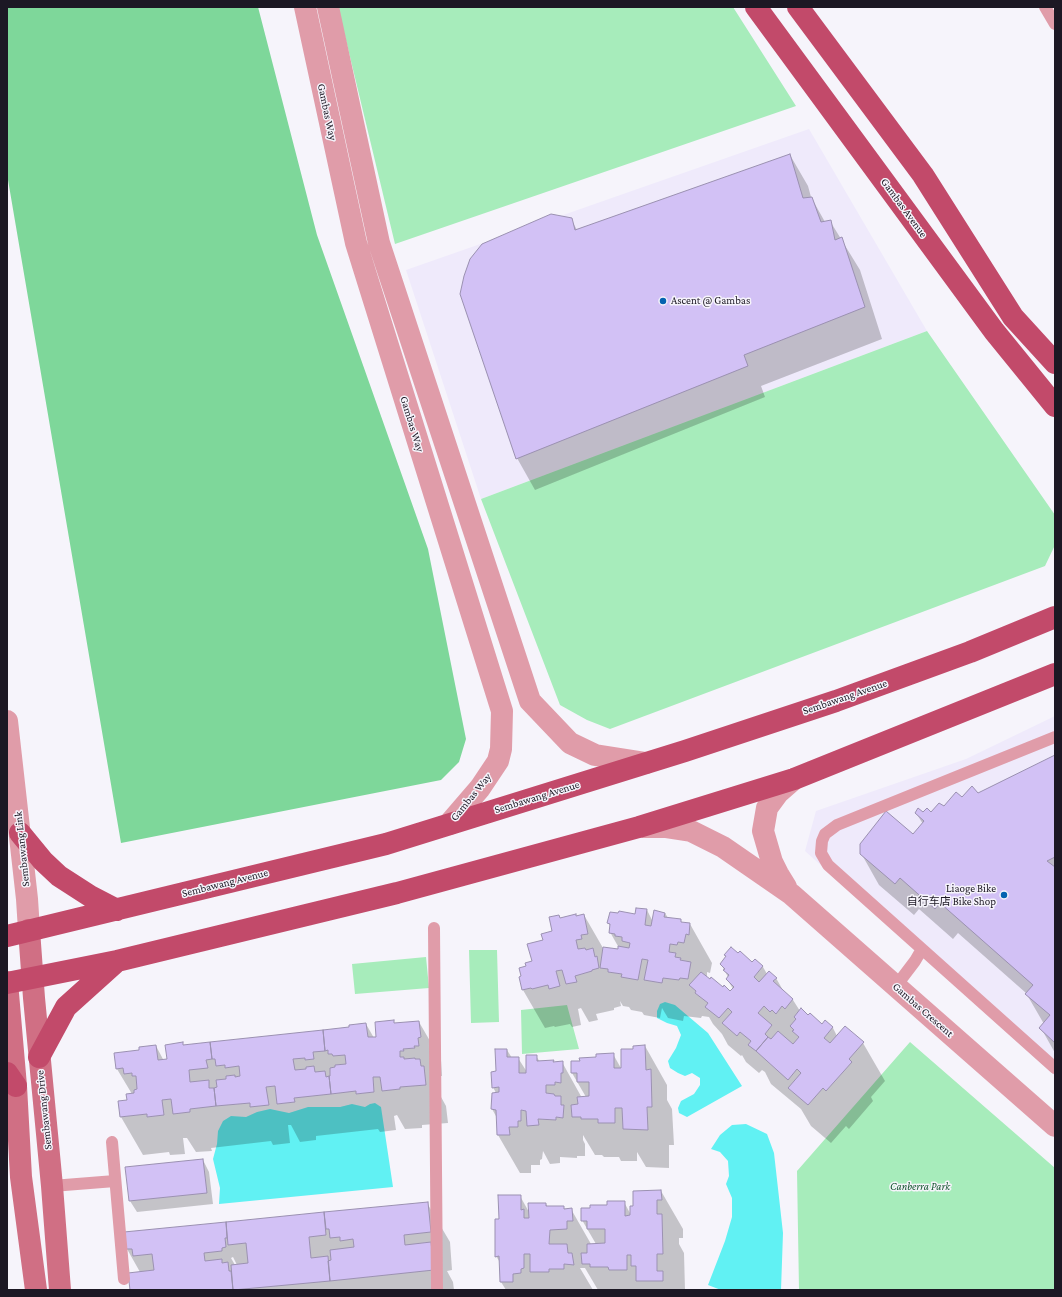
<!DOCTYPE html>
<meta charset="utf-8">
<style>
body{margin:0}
#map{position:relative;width:1062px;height:1297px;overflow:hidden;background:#f6f4fb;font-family:"Crimson Pro",serif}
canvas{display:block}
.frame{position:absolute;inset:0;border:8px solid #1c1824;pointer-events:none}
</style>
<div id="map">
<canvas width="1062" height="1297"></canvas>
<div class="frame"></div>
</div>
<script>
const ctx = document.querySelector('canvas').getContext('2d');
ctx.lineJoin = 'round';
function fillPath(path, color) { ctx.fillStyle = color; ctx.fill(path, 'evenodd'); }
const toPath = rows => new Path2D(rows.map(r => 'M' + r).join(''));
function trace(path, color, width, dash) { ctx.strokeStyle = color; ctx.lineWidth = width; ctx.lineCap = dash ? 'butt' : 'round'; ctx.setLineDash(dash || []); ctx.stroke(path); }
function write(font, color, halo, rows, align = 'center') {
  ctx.font = font + ' "Crimson Pro","Noto Sans SC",serif'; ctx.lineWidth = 3; ctx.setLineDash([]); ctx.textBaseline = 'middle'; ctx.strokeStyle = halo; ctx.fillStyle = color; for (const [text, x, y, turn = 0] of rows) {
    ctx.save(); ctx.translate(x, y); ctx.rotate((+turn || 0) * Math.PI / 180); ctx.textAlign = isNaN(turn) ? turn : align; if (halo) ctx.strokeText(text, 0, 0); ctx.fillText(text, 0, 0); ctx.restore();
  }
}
const built = toPath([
 [809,129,927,331,481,499,406,270],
 [1055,716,1055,1076,805,851,816,811,966,759]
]);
const green = toPath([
 [338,7,733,7,796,106,395,244],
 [927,331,1055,515,1055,545,1045,566,610,729,587,720,560,705,481,499],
 [469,950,497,950,499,1022,471,1023],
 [426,957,429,988,355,994,352,964],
 [567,1005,579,1049,522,1054,521,1010],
 [910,1042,1055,1168,1055,1290,799,1290,797,1171]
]);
const forest = toPath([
 [7,7,258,7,317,235,428,549,466,739,459,762,441,780,121,843,7,174]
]);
const water = toPath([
 [665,1002,675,1005,708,1033,742,1086,687,1117,679,1113,678,1108,681,1101,694,1094,700,1085,700,1078,692,1073,685,1076,678,1073,670,1068,668,1061,676,1048,681,1035,677,1026,667,1023,657,1018,657,1011,660,1004],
 [375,1103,381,1107,393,1187,219,1204,220,1188,213,1159,217,1144,218,1131,223,1121,231,1116,246,1117,257,1112,270,1109,289,1113,308,1107,340,1107,352,1104,365,1107,370,1104],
 [746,1124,767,1134,774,1153,783,1233,781,1290,721,1290,708,1285,725,1241,732,1217,732,1198,726,1184,729,1176,728,1161,720,1152,711,1149,720,1135,732,1125]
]);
const shadow = toPath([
 [790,155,808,186,811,197,825,222,830,221,860,270,882,339,761,386,765,397,535,490,517,458,571,219,577,230],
 [1055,756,1055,1053,1041,1028,1044,1024,1026,993,958,933,953,939,919,909,914,915,879,885,861,853,914,836,923,824,916,813,932,814,962,799,978,794],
 [647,910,653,922,665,913,668,918,680,920,682,923,690,924,712,963,710,973,707,972,707,978,730,992,733,989,727,979,728,977,721,964,727,957,725,955,738,954,752,963,755,960,763,967,767,974,776,978,784,992,793,1000,800,1011,822,1025,825,1021,833,1028,837,1036,863,1043,885,1081,871,1097,873,1101,849,1129,846,1126,831,1143,811,1126,801,1109,771,1084,765,1072,762,1070,759,1073,746,1062,742,1055,741,1056,728,1045,722,1034,713,1024,709,1017,702,1016,701,1018,684,1016,683,1021,668,1018,662,1008,660,1018,644,1015,642,1012,631,1010,629,1007,623,1006,620,1001,621,1006,614,1008,614,1010,596,1014,598,1020,589,1022,581,1008,578,1009,581,1025,572,1027,570,1024,555,1027,554,1026,545,1028,523,990,520,978,527,967,533,962,544,941,553,932,561,919,584,915,603,948,619,951,619,948,610,932,611,927,608,923,636,915],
 [393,1021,395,1024,419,1022,441,1060,442,1076,440,1076,435,1086,446,1106,448,1123,422,1125,422,1128,405,1129,397,1115,394,1116,396,1130,380,1132,378,1129,316,1136,316,1140,300,1142,291,1125,288,1125,290,1143,273,1145,271,1141,211,1148,212,1151,196,1152,187,1138,183,1138,185,1154,170,1155,169,1152,143,1155,121,1117,132,1094,117,1069,116,1054,141,1051,156,1046,164,1061,168,1060,182,1043,183,1046,350,1028,366,1024,374,1038,378,1037],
 [645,1046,667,1085,667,1100,672,1109,674,1145,669,1145,669,1168,646,1167,637,1152,637,1161,621,1161,619,1157,604,1157,602,1155,595,1155,583,1135,583,1140,585,1144,585,1156,577,1156,577,1158,560,1157,560,1163,550,1164,543,1151,542,1159,540,1160,540,1165,531,1165,531,1173,520,1173,498,1135,497,1118,492,1109,496,1093,493,1087,497,1072,507,1050,512,1058,518,1058,527,1072,536,1056,540,1062,553,1061,554,1063,562,1062,582,1098,586,1097,572,1073,581,1062,613,1054,622,1070,634,1050],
 [203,1160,209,1172,213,1204,137,1212,130,1201],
 [661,1191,683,1229,683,1238,679,1238,679,1244,684,1253,685,1290,598,1290,585,1268,580,1268,593,1290,506,1290,501,1282,501,1264,496,1256,500,1220,520,1196,529,1212,546,1204,548,1207,563,1207,565,1210,571,1209,591,1244,596,1244,582,1220,591,1209,624,1202,631,1215,634,1207],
 [427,1203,450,1242,452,1270,447,1271,453,1282,454,1290,131,1290,140,1272,127,1249,125,1233],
 [233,1257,237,1265,235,1265,231,1258]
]);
const building = toPath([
 [790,154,803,198,812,197,821,222,831,220,835,240,842,237,865,307,744,355,748,366,516,459,460,294,464,276,470,259,482,244,551,214,572,218,575,230,790,154],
 [1055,755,1055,857,1047,861,1055,867,1055,1043,1039,1028,1050,1015,1025,994,1033,985,940,903,935,909,900,878,895,884,860,854,860,844,886,811,913,834,924,821,915,813,918,808,923,812,927,808,931,812,939,803,944,806,956,792,962,797,972,786,978,793,1055,755],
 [636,908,647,909,645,925,651,926,654,910,665,913,664,917,681,919,681,922,690,923,689,935,686,934,684,943,678,942,677,945,670,944,669,952,676,953,675,957,681,958,680,960,691,962,688,979,680,978,679,980,663,978,662,983,644,980,648,960,642,959,638,980,621,977,622,974,608,972,608,969,600,968,603,947,618,949,618,946,629,948,630,943,622,941,622,937,615,936,615,934,609,933,610,924,607,923,610,912,618,913,619,911,635,914,636,908],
 [576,914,576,916,584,914,588,934,581,935,582,939,576,940,578,949,585,948,586,950,593,948,595,957,597,956,599,968,592,970,592,971,575,976,577,982,566,984,562,970,556,971,560,986,549,989,548,985,532,989,531,988,522,990,519,977,521,976,519,968,526,966,525,963,532,961,527,944,543,940,541,934,552,931,549,917,559,915,560,918,576,914],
 [731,947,738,953,740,951,752,962,755,959,763,966,754,977,759,982,769,971,777,978,773,981,793,999,785,1009,782,1006,776,1014,772,1010,770,1012,764,1006,758,1013,772,1025,765,1034,768,1037,756,1051,748,1045,751,1041,740,1032,737,1036,722,1023,732,1012,728,1008,719,1018,705,1007,708,1003,695,993,696,991,689,985,701,972,710,979,711,977,723,987,724,985,730,991,734,987,726,979,729,975,723,970,725,969,720,964,726,956,724,955,731,947],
 [801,1008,808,1015,810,1013,822,1024,825,1020,833,1027,824,1038,830,1043,845,1026,864,1042,849,1059,852,1062,826,1091,823,1088,808,1105,788,1088,801,1073,797,1069,788,1080,756,1051,768,1037,771,1039,778,1031,793,1044,799,1037,792,1031,794,1030,790,1026,796,1019,794,1017,801,1008],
 [394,1020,394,1023,419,1021,421,1037,418,1038,419,1046,414,1046,415,1048,403,1049,404,1051,400,1051,400,1057,404,1057,404,1059,415,1058,415,1059,420,1059,421,1066,424,1066,426,1085,400,1087,400,1089,382,1091,380,1077,373,1077,374,1092,356,1094,356,1091,331,1094,329,1076,330,1076,330,1068,335,1067,335,1065,346,1064,345,1055,333,1056,332,1054,328,1054,328,1050,325,1051,323,1030,349,1027,349,1025,366,1023,368,1037,376,1037,375,1022,394,1020],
 [323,1030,325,1051,313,1052,314,1059,305,1060,305,1058,293,1059,295,1070,306,1069,306,1067,314,1066,315,1072,325,1071,326,1077,329,1076,331,1094,294,1098,295,1102,277,1104,275,1086,266,1087,269,1105,250,1107,250,1103,216,1106,214,1088,217,1087,216,1080,226,1079,226,1076,235,1075,235,1077,240,1076,239,1066,225,1068,225,1065,216,1066,215,1059,212,1059,210,1042,323,1030],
 [183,1042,183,1045,210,1042,212,1059,206,1060,208,1068,189,1070,190,1082,209,1080,209,1088,214,1088,216,1106,190,1109,190,1112,173,1114,171,1099,162,1100,164,1115,147,1117,147,1114,120,1117,118,1101,127,1100,126,1094,134,1093,134,1090,137,1089,136,1076,132,1076,132,1073,124,1074,123,1068,116,1069,114,1053,139,1050,139,1047,156,1045,158,1060,167,1059,165,1045,183,1042],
 [645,1045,646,1070,651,1069,652,1107,647,1107,648,1130,623,1129,622,1108,615,1108,615,1123,598,1123,598,1119,581,1119,581,1117,572,1117,571,1105,578,1104,577,1097,589,1096,589,1082,577,1082,577,1073,571,1073,571,1061,580,1061,579,1058,596,1057,596,1054,614,1053,614,1068,621,1068,621,1049,633,1049,633,1046,645,1045],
 [495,1049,507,1049,507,1057,519,1057,519,1073,526,1073,526,1055,537,1055,537,1061,554,1060,553,1062,563,1061,563,1073,561,1073,561,1083,555,1082,555,1085,546,1085,546,1093,554,1094,555,1096,561,1096,561,1105,564,1105,563,1118,556,1117,556,1120,538,1119,539,1125,527,1126,526,1111,521,1110,521,1121,518,1121,518,1127,509,1127,510,1135,497,1135,496,1110,491,1109,492,1093,499,1092,499,1087,492,1088,491,1072,496,1071,495,1049],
 [203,1159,207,1193,129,1201,125,1167,203,1159],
 [661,1190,662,1200,657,1200,657,1214,662,1214,663,1254,657,1254,657,1271,663,1271,663,1281,636,1281,636,1266,631,1266,631,1255,627,1255,627,1270,609,1270,608,1267,590,1267,590,1264,582,1264,581,1253,587,1253,587,1244,605,1243,605,1229,587,1229,587,1221,581,1221,581,1208,590,1208,590,1205,607,1205,607,1201,625,1201,625,1216,630,1215,630,1206,633,1206,633,1191,661,1190],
 [498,1195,521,1195,521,1210,524,1209,524,1218,529,1218,528,1203,546,1203,546,1206,564,1206,564,1209,572,1208,573,1221,567,1221,567,1229,550,1230,549,1244,567,1244,568,1253,572,1253,574,1265,564,1264,564,1269,549,1269,549,1272,530,1272,530,1254,524,1254,524,1268,521,1269,521,1273,513,1274,513,1282,500,1282,499,1256,495,1257,495,1219,499,1219,498,1195],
 [428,1202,431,1232,404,1235,405,1245,431,1242,434,1270,330,1281,328,1261,331,1260,330,1250,354,1247,353,1239,340,1241,340,1237,330,1238,329,1229,326,1229,324,1212,428,1202],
 [324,1212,326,1235,309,1237,311,1258,328,1256,330,1281,233,1290,231,1265,248,1263,246,1243,228,1245,226,1222,324,1212],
 [226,1222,227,1238,225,1238,226,1247,222,1248,222,1251,204,1253,205,1261,222,1259,222,1263,228,1262,229,1271,231,1271,233,1290,130,1290,128,1273,154,1270,152,1254,133,1256,132,1249,126,1249,124,1232,226,1222]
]);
const service = toPath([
 [1045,7,1055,24],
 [1055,737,837,825,825,834,822,841,821,853,828,865,1055,1068],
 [434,928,437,1290],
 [896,986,915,961,922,949],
 [112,1142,124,1279],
 [52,1186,115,1181]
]);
const minor = toPath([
 [305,7,356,243,502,711,501,749,498,761,480,788,449,824],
 [328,7,379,243,530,701,570,743,595,755,646,763],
 [7,721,27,899,29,930],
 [643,827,665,827,691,831,723,847,791,894,1055,1126],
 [786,887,778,874,772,862,763,831,767,808,778,793,794,779]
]);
const secondary = toPath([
 [29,930,34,998,52,1186,60,1290],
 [7,982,16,1086,21,1177,36,1290]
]);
const primary = toPath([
 [756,7,994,331,1055,406],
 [798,7,923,175,1013,317,1055,363],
 [20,833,43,861,59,876,90,896,117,910],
 [7,936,386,844,685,751,836,701,970,652,1055,617],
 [7,983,117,961,397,893,639,827,794,779,1055,674],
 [39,1057,66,1007,116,962],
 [7,1073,16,1086]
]);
const markers = [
 [663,301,4,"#0463b0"],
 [1004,895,4,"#0463b0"]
];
const streetNames = [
 ["Gambas Way",327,112,78],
 ["Gambas Avenue",904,208,54],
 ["Gambas Way",412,424,73],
 ["Sembawang Avenue",845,697,-19],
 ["Gambas Way",471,797,-51],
 ["Sembawang Avenue",537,797,-17],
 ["Sembawang Link",22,849,-96],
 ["Sembawang Avenue",225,883,-14],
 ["Gambas Crescent",923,1010,41],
 ["Sembawang Drive",44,1110,-96]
];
const poiNames = [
 ["Ascent @ Gambas",671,301],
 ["Liaoge Bike",996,889,"right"],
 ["自行车店 Bike Shop",996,902,"right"]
];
const parkNames = [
 ["Canberra Park",920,1187]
];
fillPath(built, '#efeafb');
fillPath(green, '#a7ecbb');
fillPath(forest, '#7ed79a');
fillPath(water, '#61f1f3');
fillPath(shadow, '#0003');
fillPath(building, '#d2c1f5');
trace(building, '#9b91b1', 1);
trace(service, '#e09ca9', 12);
trace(minor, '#e09ca9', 22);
trace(secondary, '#d06f84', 22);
trace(primary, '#c24a6a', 22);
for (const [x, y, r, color] of markers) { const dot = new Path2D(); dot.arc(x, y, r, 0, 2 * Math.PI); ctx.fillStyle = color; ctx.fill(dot); trace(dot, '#f6f4fb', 1.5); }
write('11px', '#1c1824', '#f6f4fb', streetNames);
write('11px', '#1c1824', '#f6f4fb', poiNames, 'left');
write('italic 11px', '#155630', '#f6f4fb', parkNames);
</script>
